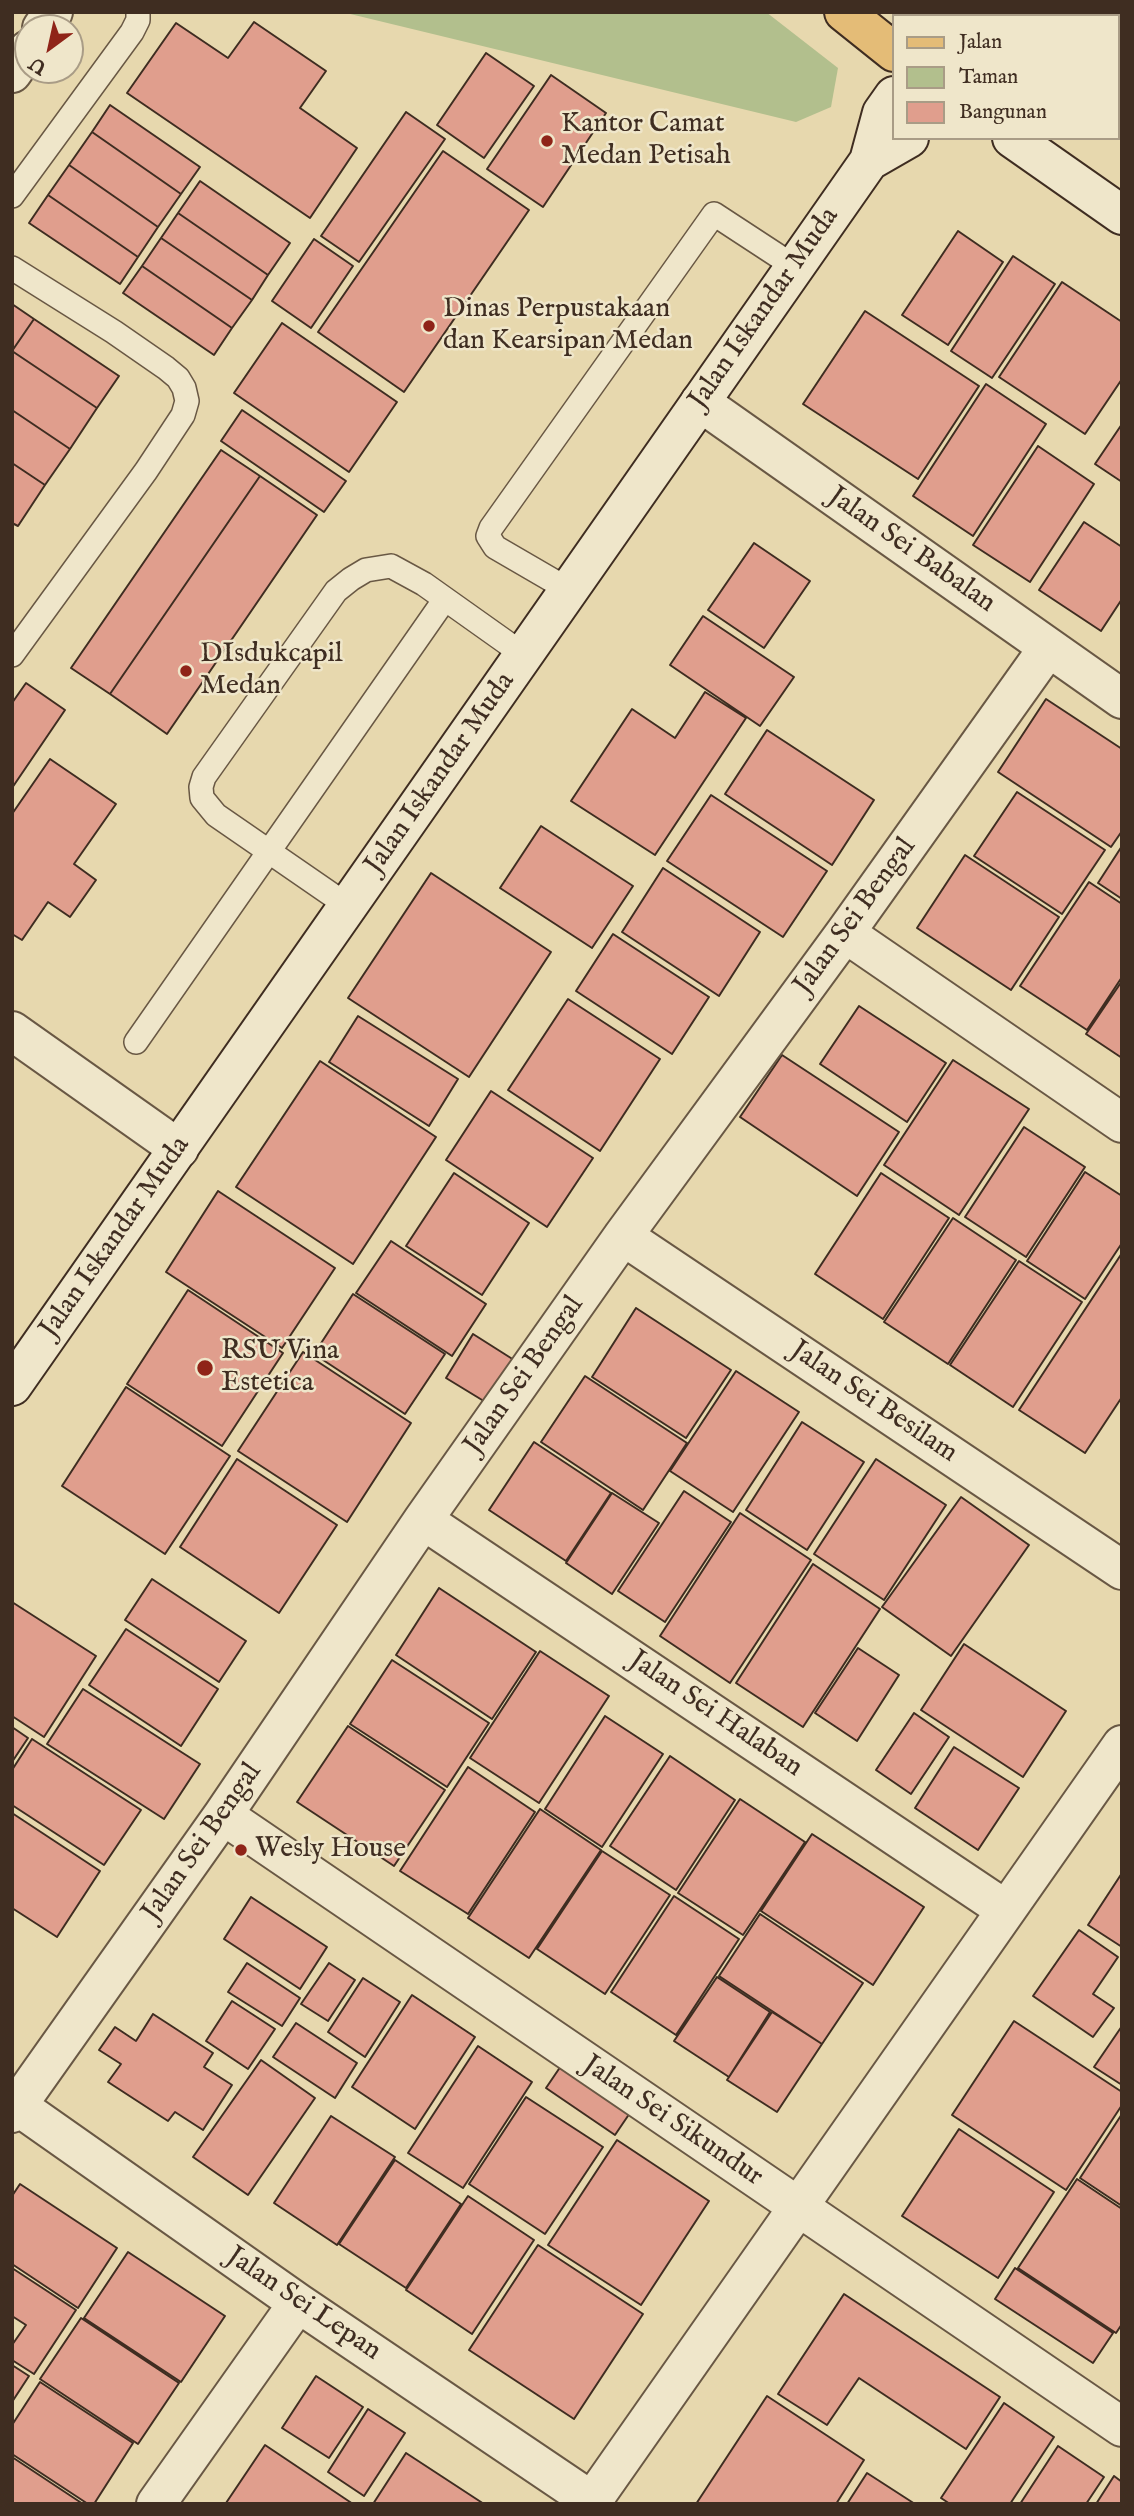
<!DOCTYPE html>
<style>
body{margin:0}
#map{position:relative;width:1134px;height:2516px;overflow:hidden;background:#e7d8ae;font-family:"IM FELL English",serif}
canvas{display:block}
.frame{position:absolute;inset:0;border:14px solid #3f2d21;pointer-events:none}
.legend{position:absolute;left:892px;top:14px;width:228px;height:126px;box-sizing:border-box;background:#efe6ca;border:2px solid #a99c86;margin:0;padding:9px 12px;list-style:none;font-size:21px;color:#3f2d21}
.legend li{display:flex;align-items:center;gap:14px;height:35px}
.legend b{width:35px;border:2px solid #a99c86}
.north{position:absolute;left:14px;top:14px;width:70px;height:70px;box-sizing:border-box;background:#efe6ca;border:2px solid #a99c86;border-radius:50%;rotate:213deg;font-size:19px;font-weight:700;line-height:28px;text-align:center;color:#3f2d21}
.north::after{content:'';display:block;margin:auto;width:24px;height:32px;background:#8f2418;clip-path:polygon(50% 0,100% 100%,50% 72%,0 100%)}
</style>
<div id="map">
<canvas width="1134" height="2516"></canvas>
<div class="frame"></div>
<ul class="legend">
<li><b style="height:9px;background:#e4bc77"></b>Jalan</li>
<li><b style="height:19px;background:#b2bf8d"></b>Taman</li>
<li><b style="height:19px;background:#e09e8d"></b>Bangunan</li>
</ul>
<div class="north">U</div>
</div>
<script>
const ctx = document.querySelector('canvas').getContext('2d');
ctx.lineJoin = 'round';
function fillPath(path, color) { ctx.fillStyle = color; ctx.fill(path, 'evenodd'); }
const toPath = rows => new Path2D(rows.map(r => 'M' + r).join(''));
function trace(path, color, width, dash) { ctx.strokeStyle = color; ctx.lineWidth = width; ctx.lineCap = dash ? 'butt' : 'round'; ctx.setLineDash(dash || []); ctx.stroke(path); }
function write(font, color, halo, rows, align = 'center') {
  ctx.font = font + ' "IM FELL English",serif'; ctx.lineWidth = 5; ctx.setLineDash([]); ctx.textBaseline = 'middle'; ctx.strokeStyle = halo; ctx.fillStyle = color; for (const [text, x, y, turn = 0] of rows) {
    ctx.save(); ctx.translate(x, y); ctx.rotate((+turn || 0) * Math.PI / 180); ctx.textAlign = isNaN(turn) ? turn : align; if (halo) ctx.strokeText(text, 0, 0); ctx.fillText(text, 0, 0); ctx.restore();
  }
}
const green = toPath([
 [342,12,766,12,838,68,831,107,796,122]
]);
const building = toPath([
 [1069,12,1122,12,1122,86,1118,83,1118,16,1067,16,1069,12],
 [254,22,326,71,300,108,357,148,310,218,127,93,176,23,228,58,254,22],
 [486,53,534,86,484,158,437,125,486,53],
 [551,75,606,113,543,207,487,169,551,75],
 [110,105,200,167,181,194,92,132,110,105],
 [406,112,445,139,359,262,321,236,406,112],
 [92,132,181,194,158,227,69,165,92,132],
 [443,151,529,210,404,392,318,332,443,151],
 [69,165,158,227,138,257,48,195,69,165],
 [200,181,290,243,268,275,178,213,200,181],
 [48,195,138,257,120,284,29,223,48,195],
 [178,213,268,275,252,300,161,238,178,213],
 [958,231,1003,262,948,345,902,315,958,231],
 [161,238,252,300,232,328,142,266,161,238],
 [314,239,353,266,311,328,272,301,314,239],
 [1013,256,1055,284,992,378,951,351,1013,256],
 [142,266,232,328,214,355,123,293,142,266],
 [1062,282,1122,322,1122,379,1085,434,999,377,1062,282],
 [12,304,34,319,12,351,12,304],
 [865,311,979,386,918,479,803,404,865,311],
 [34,319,119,376,97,408,12,351,34,319],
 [282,323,397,402,349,472,234,393,282,323],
 [12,351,97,408,70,449,12,410,12,351],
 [986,384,1046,424,973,536,913,496,986,384],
 [12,410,70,449,45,485,12,463,12,410],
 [242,410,346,481,324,512,221,441,242,410],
 [1122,424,1122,482,1095,464,1122,424],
 [1038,446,1094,484,1030,582,973,545,1038,446],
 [221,450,260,476,110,694,71,668,221,450],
 [12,463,45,485,18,526,12,523,12,463],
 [260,476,317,515,167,734,110,694,260,476],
 [1084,522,1122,547,1122,599,1101,631,1039,590,1084,522],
 [754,543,810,581,764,648,708,610,754,543],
 [703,616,794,677,760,726,670,665,703,616],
 [26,683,65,710,12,788,12,703,26,683],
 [705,692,746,718,655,855,571,801,632,709,675,738,705,692],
 [1046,699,1122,749,1122,831,1111,847,998,772,1046,699],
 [767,730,874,800,832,865,725,794,767,730],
 [50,759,116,804,74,864,96,880,70,917,48,902,22,940,12,934,12,814,50,759],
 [1017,792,1105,850,1062,914,974,856,1017,792],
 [711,795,827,871,783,937,667,861,711,795],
 [541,826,633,886,592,948,500,888,541,826],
 [1122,846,1122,899,1098,883,1122,846],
 [965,855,1059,917,1011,990,917,928,965,855],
 [663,868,760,932,719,996,622,932,663,868],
 [431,873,551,952,469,1077,348,998,431,873],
 [1089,882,1122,904,1122,977,1087,1030,1020,986,1089,882],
 [613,934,709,997,672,1054,576,991,613,934],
 [1122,981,1122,1058,1086,1034,1122,981],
 [568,999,660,1059,600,1151,508,1090,568,999],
 [859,1006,946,1063,907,1122,820,1064,859,1006],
 [358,1016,458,1079,429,1126,329,1062,358,1016],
 [782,1055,899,1132,857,1196,740,1117,782,1055],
 [953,1060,1029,1109,959,1215,884,1165,953,1060],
 [320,1061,436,1137,353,1264,236,1187,320,1061],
 [491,1091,593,1158,547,1227,446,1160,491,1091],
 [1024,1127,1085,1167,1026,1257,965,1217,1024,1127],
 [1085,1172,1122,1196,1122,1243,1085,1299,1027,1261,1085,1172],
 [454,1173,529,1223,482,1295,406,1246,454,1173],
 [881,1173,949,1218,883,1319,815,1274,881,1173],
 [218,1191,335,1268,282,1348,166,1272,218,1191],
 [953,1218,1016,1260,948,1364,884,1322,953,1218],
 [391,1241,486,1304,452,1356,356,1293,391,1241],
 [1122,1253,1122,1397,1085,1453,1019,1410,1122,1253],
 [1019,1261,1082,1302,1013,1407,950,1365,1019,1261],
 [188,1290,283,1353,222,1446,127,1384,188,1290],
 [353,1294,445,1354,405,1414,314,1354,353,1294],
 [636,1308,731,1370,686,1438,592,1377,636,1308],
 [473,1334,514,1360,487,1403,446,1378,473,1334],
 [303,1352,411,1423,347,1522,238,1451,303,1352],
 [736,1371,799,1412,733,1512,670,1471,736,1371],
 [585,1376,687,1443,643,1510,541,1442,585,1376],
 [126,1387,230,1456,165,1554,62,1486,126,1387],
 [802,1422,864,1462,807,1550,746,1510,802,1422],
 [534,1442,611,1493,566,1561,489,1510,534,1442],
 [237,1459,337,1525,279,1613,180,1547,237,1459],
 [876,1459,946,1505,884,1600,814,1554,876,1459],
 [684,1491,731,1522,665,1622,618,1591,684,1491],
 [612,1493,659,1523,612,1594,566,1563,612,1493],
 [961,1497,1029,1545,951,1656,882,1607,961,1497],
 [740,1513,811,1560,730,1683,660,1636,740,1513],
 [813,1564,880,1609,803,1727,736,1683,813,1564],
 [152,1579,246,1641,219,1682,125,1620,152,1579],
 [439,1588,536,1652,492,1719,396,1655,439,1588],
 [12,1602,96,1656,44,1737,12,1716,12,1602],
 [126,1629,218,1689,181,1746,89,1685,126,1629],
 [964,1644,1066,1711,1023,1777,921,1710,964,1644],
 [858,1648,899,1675,857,1741,815,1713,858,1648],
 [540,1651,609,1696,539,1803,470,1758,540,1651],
 [392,1660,489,1723,447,1787,350,1724,392,1660],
 [83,1689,200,1764,164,1819,47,1744,83,1689],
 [914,1713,949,1737,911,1794,876,1770,914,1713],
 [605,1716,663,1754,602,1847,545,1809,605,1716],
 [348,1726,445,1790,394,1866,297,1802,348,1726],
 [12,1727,28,1738,12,1762,12,1727],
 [32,1739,141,1810,104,1865,12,1805,12,1770,32,1739],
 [954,1747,1019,1788,978,1850,915,1808,954,1747],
 [670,1756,735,1800,676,1890,610,1846,670,1756],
 [468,1767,535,1812,468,1914,400,1871,468,1767],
 [740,1799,805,1842,743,1935,678,1893,740,1799],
 [540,1809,601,1850,529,1958,468,1918,540,1809],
 [12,1813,100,1871,57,1937,12,1908,12,1813],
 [812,1834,924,1907,873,1985,761,1911,812,1834],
 [602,1851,670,1895,605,1994,537,1949,602,1851],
 [1122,1873,1122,1947,1088,1925,1122,1873],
 [674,1896,739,1939,676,2035,611,1992,674,1896],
 [251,1897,327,1947,300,1989,224,1939,251,1897],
 [760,1914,863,1983,822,2044,719,1976,760,1914],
 [1079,1930,1118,1957,1093,1994,1114,2008,1093,2037,1033,1996,1079,1930],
 [247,1963,300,1998,282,2026,228,1992,247,1963],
 [329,1963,355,1980,328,2021,301,2004,329,1963],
 [717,1977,770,2012,729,2077,674,2041,717,1977],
 [363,1978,400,2002,365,2057,328,2032,363,1978],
 [412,1995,475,2037,415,2129,352,2087,412,1995],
 [232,2001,275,2029,248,2069,206,2041,232,2001],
 [772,2012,822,2044,777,2112,727,2080,772,2012],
 [153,2014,213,2053,204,2067,232,2085,203,2130,175,2112,168,2121,108,2082,121,2064,99,2050,115,2027,136,2041,153,2014],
 [1014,2021,1122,2092,1122,2105,1066,2190,952,2115,1014,2021],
 [296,2023,357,2063,335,2098,273,2057,296,2023],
 [1122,2026,1122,2085,1094,2067,1122,2026],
 [478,2046,532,2082,463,2188,408,2153,478,2046],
 [567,2057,636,2104,615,2135,546,2088,567,2057],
 [261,2060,315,2098,248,2195,193,2157,261,2060],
 [526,2097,603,2147,545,2234,469,2184,526,2097],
 [1122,2114,1122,2206,1080,2178,1122,2114],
 [331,2116,395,2157,337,2245,274,2203,331,2116],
 [959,2129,1054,2192,998,2278,902,2216,959,2129],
 [617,2140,709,2201,641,2305,548,2245,617,2140],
 [395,2160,461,2204,406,2288,339,2244,395,2160],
 [1077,2179,1122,2209,1122,2324,1116,2333,1018,2268,1077,2179],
 [20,2184,117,2248,78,2308,12,2264,12,2196,20,2184],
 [468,2196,534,2240,472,2334,406,2290,468,2196],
 [538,2245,643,2314,574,2419,469,2350,538,2245],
 [128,2252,225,2316,181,2382,84,2318,128,2252],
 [12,2268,76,2310,34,2374,12,2360,12,2345,26,2325,12,2316,12,2268],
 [1015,2268,1113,2333,1093,2363,995,2299,1015,2268],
 [844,2294,1000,2397,966,2449,859,2378,827,2425,778,2394,844,2294],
 [81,2318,179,2383,138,2444,40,2379,81,2318],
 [12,2365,29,2376,12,2402,12,2365],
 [316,2376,363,2407,329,2458,282,2428,316,2376],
 [40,2382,133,2443,94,2504,88,2504,12,2454,12,2425,40,2382],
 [767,2396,864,2460,836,2504,696,2504,767,2396],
 [1004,2403,1054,2437,1010,2504,950,2504,941,2498,1004,2403],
 [368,2409,405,2433,364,2496,328,2472,368,2409],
 [265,2445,353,2504,226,2503,265,2445],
 [1058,2446,1104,2477,1086,2504,1020,2504,1058,2446],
 [406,2453,484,2504,373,2504,406,2453],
 [12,2457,83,2504,12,2504,12,2457],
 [867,2473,915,2504,847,2504,867,2473],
 [1114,2476,1122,2482,1122,2504,1096,2504,1114,2476]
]);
const lane = toPath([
 [12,196,132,32,138,20,138,12],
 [12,268,114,332,166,368,178,378,184,388,187,401,183,415,146,471,12,655],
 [569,590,495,547,488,536,491,528,714,214,795,267],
 [348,906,216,815,202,798,201,787,204,777,336,591,351,579,366,570,391,566,424,584,524,655],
 [136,1042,445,599]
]);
const street = toPath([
 [42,28,53,12],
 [12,73,28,50],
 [700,402,1122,699],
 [845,933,1122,1123],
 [12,1031,179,1149],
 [623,1236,1122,1570],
 [423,1520,1006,1910],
 [223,1815,1122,2427],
 [12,2102,298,2303,596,2504],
 [12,2113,223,1815,423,1520,623,1236,845,933,1048,648],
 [156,2504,298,2303],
 [590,2504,1122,1745]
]);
const secondary = toPath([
 [950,16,953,12],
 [1000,16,1002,12],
 [1012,138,1122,215],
 [869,161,909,138],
 [12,1386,869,161,882,113,894,96]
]);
const primary = toPath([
 [844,12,894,52]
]);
const markers = [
 [547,141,7,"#8f2418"],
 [429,326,7,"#8f2418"],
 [186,671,7,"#8f2418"],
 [205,1368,9,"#8f2418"],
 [241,1850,7,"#8f2418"]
];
const poiNames = [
 ["Kantor Camat",561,125],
 ["Medan Petisah",561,157],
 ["Dinas Perpustakaan",443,310],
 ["dan Kearsipan Medan",443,342],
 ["DIsdukcapil",200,655],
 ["Medan",200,687],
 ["RSU Vina",221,1352],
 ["Estetica",221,1384],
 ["Wesly House",255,1850]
];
const streetNames = [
 ["Jalan Iskandar Muda",765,309,-55],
 ["Jalan Sei Babalan",911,551,35],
 ["Jalan Iskandar Muda",441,774,-55],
 ["Jalan Sei Bengal",856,917,-54],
 ["Jalan Iskandar Muda",116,1238,-55],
 ["Jalan Sei Bengal",525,1376,-55],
 ["Jalan Sei Besilam",873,1403,34],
 ["Jalan Sei Halaban",715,1715,34],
 ["Jalan Sei Bengal",203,1843,-55],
 ["Jalan Sei Sikundur",672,2122,34],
 ["Jalan Sei Lepan",303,2305,34]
];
fillPath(green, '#b2bf8d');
fillPath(building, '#e09e8d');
trace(building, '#3f2d21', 2);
trace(lane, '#695844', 26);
trace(street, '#695844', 42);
trace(secondary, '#3f2d21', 42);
trace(primary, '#3f2d21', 42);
trace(lane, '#efe6ca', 23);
trace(street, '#efe6ca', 38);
trace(secondary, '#efe6ca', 38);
trace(primary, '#e4bc77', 38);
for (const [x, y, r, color] of markers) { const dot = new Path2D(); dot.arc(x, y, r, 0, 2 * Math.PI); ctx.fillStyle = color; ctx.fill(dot); trace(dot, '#efe6ca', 2.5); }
write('28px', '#3f2d21', '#efe6ca', poiNames, 'left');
write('28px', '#3f2d21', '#efe6ca', streetNames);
</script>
